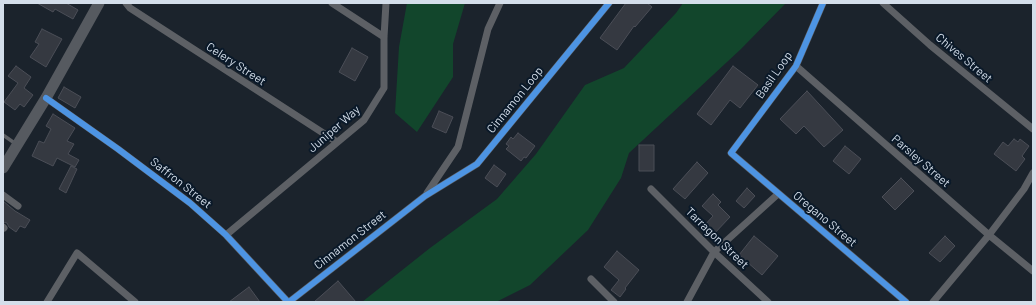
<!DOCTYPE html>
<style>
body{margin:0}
#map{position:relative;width:1036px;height:305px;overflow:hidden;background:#1b232c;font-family:Barlow,sans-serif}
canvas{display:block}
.frame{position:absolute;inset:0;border:4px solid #d4deea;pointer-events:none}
</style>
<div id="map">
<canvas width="1036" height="305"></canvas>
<div class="frame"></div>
</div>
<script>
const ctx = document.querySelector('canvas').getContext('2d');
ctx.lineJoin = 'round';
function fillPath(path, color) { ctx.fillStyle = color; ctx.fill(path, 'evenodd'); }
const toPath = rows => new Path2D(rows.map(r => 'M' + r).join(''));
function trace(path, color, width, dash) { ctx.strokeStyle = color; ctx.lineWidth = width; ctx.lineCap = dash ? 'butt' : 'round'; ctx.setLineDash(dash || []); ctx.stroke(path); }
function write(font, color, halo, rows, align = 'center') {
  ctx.font = font + ' Barlow,sans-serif'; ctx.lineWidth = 4; ctx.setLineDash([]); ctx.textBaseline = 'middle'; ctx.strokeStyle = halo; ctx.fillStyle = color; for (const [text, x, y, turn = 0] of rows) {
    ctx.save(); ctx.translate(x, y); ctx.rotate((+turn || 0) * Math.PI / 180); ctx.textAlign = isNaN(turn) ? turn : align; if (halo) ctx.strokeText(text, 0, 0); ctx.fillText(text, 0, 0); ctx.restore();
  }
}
const green = toPath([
 [407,3,465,3,453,44,453,77,417,132,395,113,399,47],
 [683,3,786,3,741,49,629,153,621,178,588,230,530,285,496,302,362,302,430,248,497,199,536,154,585,85,624,68,676,13]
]);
const building = toPath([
 [37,3,66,3,78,10,73,19,55,9,53,12,37,3],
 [626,3,647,3,652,7,635,27,634,26,617,50,600,38,626,3],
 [42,29,62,39,46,67,30,57,39,44,35,42,42,29],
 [352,48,368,57,355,81,339,72,352,48],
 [16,66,31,77,24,88,33,95,24,107,20,104,15,110,4,102,18,83,8,76,16,66],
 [733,66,758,85,740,108,730,100,711,125,697,114,733,66],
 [64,87,81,97,75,108,58,98,64,87],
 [807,91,843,130,824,147,804,126,796,134,780,119,807,91],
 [439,111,453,117,446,133,432,127,439,111],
 [53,114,75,128,67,141,74,144,68,154,79,160,75,167,57,158,53,166,32,156,39,141,44,143,51,129,46,126,53,114],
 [518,133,535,146,526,158,524,157,521,161,506,149,509,146,506,144,511,137,513,139,518,133],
 [1014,139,1018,142,1020,139,1029,146,1022,156,1025,159,1016,171,994,154,1003,142,1008,146,1014,139],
 [639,145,654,145,654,171,639,171,639,145],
 [845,146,861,159,849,174,833,161,845,146],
 [697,162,708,173,685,199,673,189,697,162],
 [494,165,506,174,497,187,485,178,494,165],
 [71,166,77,169,66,193,59,189,71,166],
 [901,178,914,191,895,210,882,197,901,178],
 [747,188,755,196,744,208,736,201,747,188],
 [713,194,721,202,718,205,730,217,712,236,703,227,713,216,702,206,713,194],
 [3,201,15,211,30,220,25,228,20,226,16,232,9,227,7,223,3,222,3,201],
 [754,236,778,256,762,275,739,255,754,236],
 [945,236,955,246,940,262,929,253,945,236],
 [617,251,639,270,625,288,626,289,620,297,611,290,619,280,604,267,617,251],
 [338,281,356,302,314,302,338,281],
 [249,287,260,302,229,302,249,287]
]);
const lane = toPath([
 [3,135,16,144]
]);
const street = toPath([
 [126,3,130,8,337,142],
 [332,3,384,37],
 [823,3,796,66,731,153,906,302],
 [883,3,930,45,1033,129],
 [796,66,989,235,1033,271],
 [46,98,118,149,190,203,226,235,288,302],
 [651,189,714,252,768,302],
 [427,193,458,147,488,29,500,3],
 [3,195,18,206],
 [3,227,4,228],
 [226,235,364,120,384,88,384,37,386,3],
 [591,279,614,302],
 [47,302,77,253,135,302],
 [289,302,425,196,477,164,609,3],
 [687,302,714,252,778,194],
 [933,302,989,235,1024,189,1033,173]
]);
const secondary = toPath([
 [3,168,46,98,99,3]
]);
const cycleway = toPath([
 [823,3,796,66,731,153,906,302],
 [46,98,118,149,190,203,226,235,288,302],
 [289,302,425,196,477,164,609,3]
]);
const streetNames = [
 ["Chives Street",964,58,40],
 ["Celery Street",236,64,33],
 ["Basil Loop",774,75,-55],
 ["Cinnamon Loop",515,100,-51],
 ["Juniper Way",334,129,-41],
 ["Parsley Street",921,161,41],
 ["Saffron Street",181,183,38],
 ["Oregano Street",825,219,40],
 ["Tarragon Street",717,238,44],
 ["Cinnamon Street",350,240,-38]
];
fillPath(green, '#12462c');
fillPath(building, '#353941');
trace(building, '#4b4e57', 1);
trace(lane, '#5d6065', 3.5);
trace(street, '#5d6065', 7);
trace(secondary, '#565a60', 11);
trace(cycleway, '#4d94e3', 6);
write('12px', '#d4deea', '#0a1929', streetNames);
</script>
